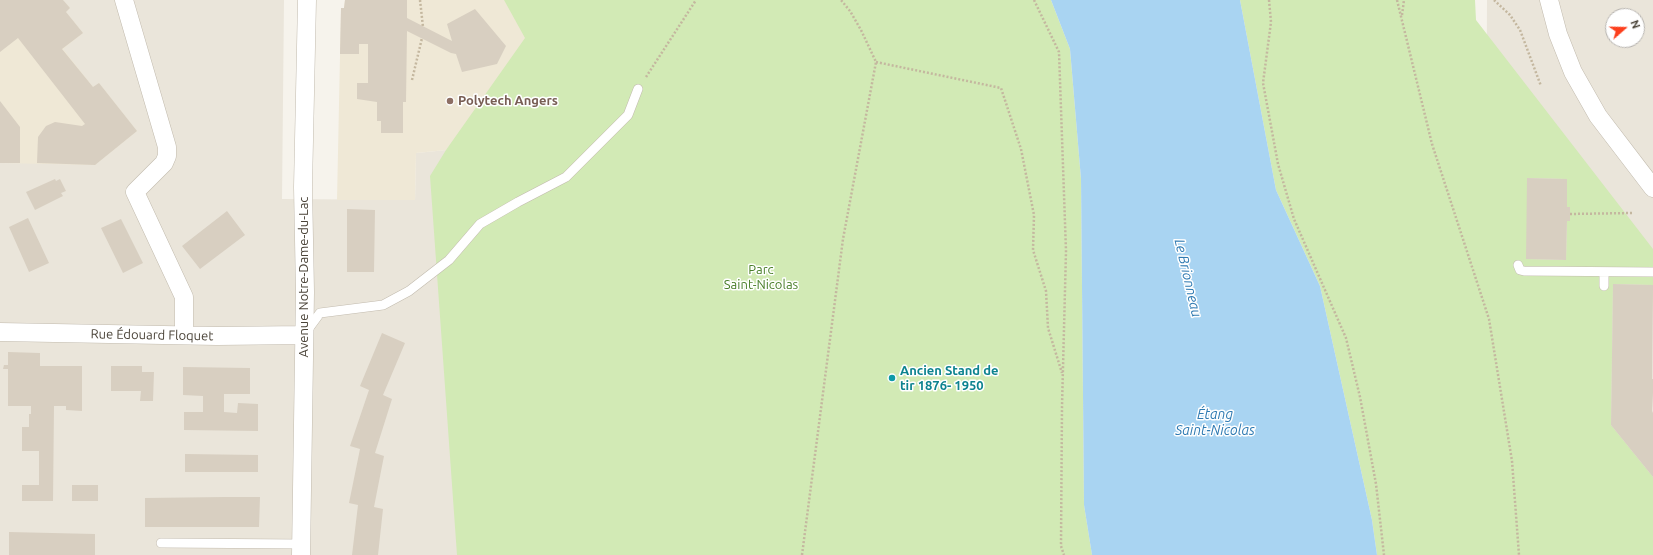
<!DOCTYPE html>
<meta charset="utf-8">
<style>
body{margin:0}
#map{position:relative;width:1653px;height:555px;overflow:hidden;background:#f6f3ec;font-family:Ubuntu,sans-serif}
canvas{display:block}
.north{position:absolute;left:1605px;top:8px;width:40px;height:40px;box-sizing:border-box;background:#fff;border:1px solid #b7b4b0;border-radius:50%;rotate:70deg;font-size:11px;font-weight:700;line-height:16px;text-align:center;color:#4b4439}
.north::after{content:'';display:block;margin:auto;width:14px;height:18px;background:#fc3f1d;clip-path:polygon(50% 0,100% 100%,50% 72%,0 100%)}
</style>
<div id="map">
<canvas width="1653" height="555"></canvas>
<div class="north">N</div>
</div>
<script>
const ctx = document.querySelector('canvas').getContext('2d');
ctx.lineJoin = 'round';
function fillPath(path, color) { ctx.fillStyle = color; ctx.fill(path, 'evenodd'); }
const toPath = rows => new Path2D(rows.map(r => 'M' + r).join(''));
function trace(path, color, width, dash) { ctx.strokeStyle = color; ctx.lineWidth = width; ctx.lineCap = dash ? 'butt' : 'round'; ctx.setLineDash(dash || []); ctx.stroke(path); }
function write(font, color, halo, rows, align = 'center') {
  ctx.font = font + ' Ubuntu,sans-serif'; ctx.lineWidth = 3; ctx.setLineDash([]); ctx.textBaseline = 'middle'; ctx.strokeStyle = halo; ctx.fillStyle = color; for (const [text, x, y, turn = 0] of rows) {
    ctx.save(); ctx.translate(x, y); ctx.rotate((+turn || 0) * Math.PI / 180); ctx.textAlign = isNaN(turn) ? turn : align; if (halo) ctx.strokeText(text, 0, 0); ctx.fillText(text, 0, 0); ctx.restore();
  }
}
const residential = toPath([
 [0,0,284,0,282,199,415,200,416,153,446,150,588,555,0,555],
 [1487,0,1653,0,1653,555,1486,228],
 [1613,16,1637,16,1637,40,1613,40]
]);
const education = toPath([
 [0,0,63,0,70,8,66,12,83,33,63,49,93,87,99,83,137,131,95,165,0,163],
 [345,0,519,0,560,66,446,150,416,153,415,200,337,200,341,8,344,8]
]);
const green = toPath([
 [504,0,1051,0,1070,49,1081,179,1084,505,1092,555,457,555,430,176,446,150,525,38],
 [1240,0,1475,0,1476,20,1653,249,1653,313,1652,285,1613,284,1611,425,1653,477,1653,555,1377,555,1372,520,1320,286,1276,190],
 [1527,178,1567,179,1567,207,1570,207,1570,220,1567,221,1566,260,1527,259]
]);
const water = toPath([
 [1051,0,1240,0,1276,190,1320,286,1372,520,1377,555,1092,555,1084,505,1081,179,1070,49]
]);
const building = toPath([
 [0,0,63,0,70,8,66,12,83,33,62,49,93,87,99,83,137,131,95,165,37,163,38,137,46,126,55,122,82,126,85,124,18,38,0,52],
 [345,0,407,0,407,18,452,41,447,24,475,9,506,46,497,64,462,72,456,54,451,53,407,31,406,102,403,102,403,133,381,133,381,121,377,121,377,102,357,99,357,83,368,83,368,44,359,44,359,54,340,54,341,8,344,8],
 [0,101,20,127,20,163,0,163],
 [1527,178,1567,179,1567,207,1570,207,1570,221,1567,221,1566,260,1526,259],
 [55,179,56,181,60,179,66,191,61,193,63,196,35,210,26,192],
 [347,209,375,210,374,272,347,272],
 [227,211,245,235,200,269,182,246],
 [28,218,49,263,29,272,9,227],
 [121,219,143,263,123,273,101,228],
 [1613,284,1653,285,1652,379,1653,379,1653,393,1652,411,1653,413,1653,477,1611,425],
 [382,333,405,343,383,395,392,399,375,453,384,456,374,507,383,509,378,555,352,555,358,505,349,503,360,449,350,446,369,390,360,386],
 [8,352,40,353,40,366,82,366,82,411,66,410,66,406,54,406,53,501,22,501,22,485,39,485,39,451,22,451,22,427,29,427,29,414,31,414,31,406,8,406,8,369,3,369,4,365,8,365],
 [111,366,142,366,142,372,154,372,153,401,140,401,141,391,111,391],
 [183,367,250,368,250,394,224,394,224,412,237,413,238,403,258,404,258,431,184,430,184,412,203,412,203,396,183,395],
 [185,454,258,455,258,472,185,472],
 [72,485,98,485,98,501,72,501],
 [224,497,260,497,259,527,145,527,145,498],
 [9,532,95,534,95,555,9,555]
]);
const path = toPath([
 [420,0,423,27],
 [1034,0,1059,52,1066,251,1062,407,1061,546,1064,555],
 [1269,0,1271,22,1263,83,1278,164,1294,219,1346,338,1360,397,1376,484,1384,555],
 [1397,0,1432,144,1489,319,1512,461,1519,555],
 [1494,0,1510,15,1520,30,1541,86],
 [1402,15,1404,0],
 [876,62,1001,88,1021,149,1034,215,1033,250,1046,291,1048,328,1062,373],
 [646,77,696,0],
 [412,80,422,38],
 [1570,214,1632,213],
 [802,555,843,239,876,62,861,30,850,11,841,0]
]);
const service = toPath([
 [1518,265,1520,270,1524,271,1653,272],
 [1604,272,1604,286],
 [306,332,320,313,383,305,409,291,449,260,480,224,518,202,566,177,628,115,638,89],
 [161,543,302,544]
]);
const minor = toPath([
 [124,0,167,147,167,156,164,163,135,192,184,297,184,335],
 [1549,0,1558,34,1573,72,1598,116,1653,188],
 [0,332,217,336,304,335],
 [301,555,305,292,303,187,307,0]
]);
const markers = [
 [450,101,4,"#8d6e63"],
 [892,378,4,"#0f9aa8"]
];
const educationNames = [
 ["Polytech Angers",458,101]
];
const parkNames = [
 ["Parc",761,270],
 ["Saint-Nicolas",761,285]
];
const streetNames = [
 ["Avenue Notre-Dame-du-Lac",304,277,-90],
 ["Rue Édouard Floquet",152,335,1]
];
const cultureNames = [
 ["Ancien Stand de",900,371],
 ["tir 1876- 1950",900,386]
];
const waterNames = [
 ["Le Brionneau",1188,278,77],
 ["Étang",1215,414],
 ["Saint-Nicolas",1215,430]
];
fillPath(residential, '#eae5da');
fillPath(education, '#efe8d6');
fillPath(green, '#d2eab5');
fillPath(water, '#a9d4f2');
fillPath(building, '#d8cfc1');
trace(service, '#c2bbae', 10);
trace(minor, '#c2bbae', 19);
trace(path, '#c4b79f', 2.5, [2, 2]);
trace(service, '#fff', 9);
trace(minor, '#fff', 18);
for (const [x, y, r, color] of markers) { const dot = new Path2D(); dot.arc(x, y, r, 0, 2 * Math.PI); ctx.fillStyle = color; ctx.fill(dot); trace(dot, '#fff', 1.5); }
write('bold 13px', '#785e54', '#fff', educationNames, 'left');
write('13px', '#4a7f2a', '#fff', parkNames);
write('13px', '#4b4439', '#fff', streetNames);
write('bold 13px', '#0d838f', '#fff', cultureNames, 'left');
write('italic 14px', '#2e7ab2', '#fff', waterNames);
</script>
